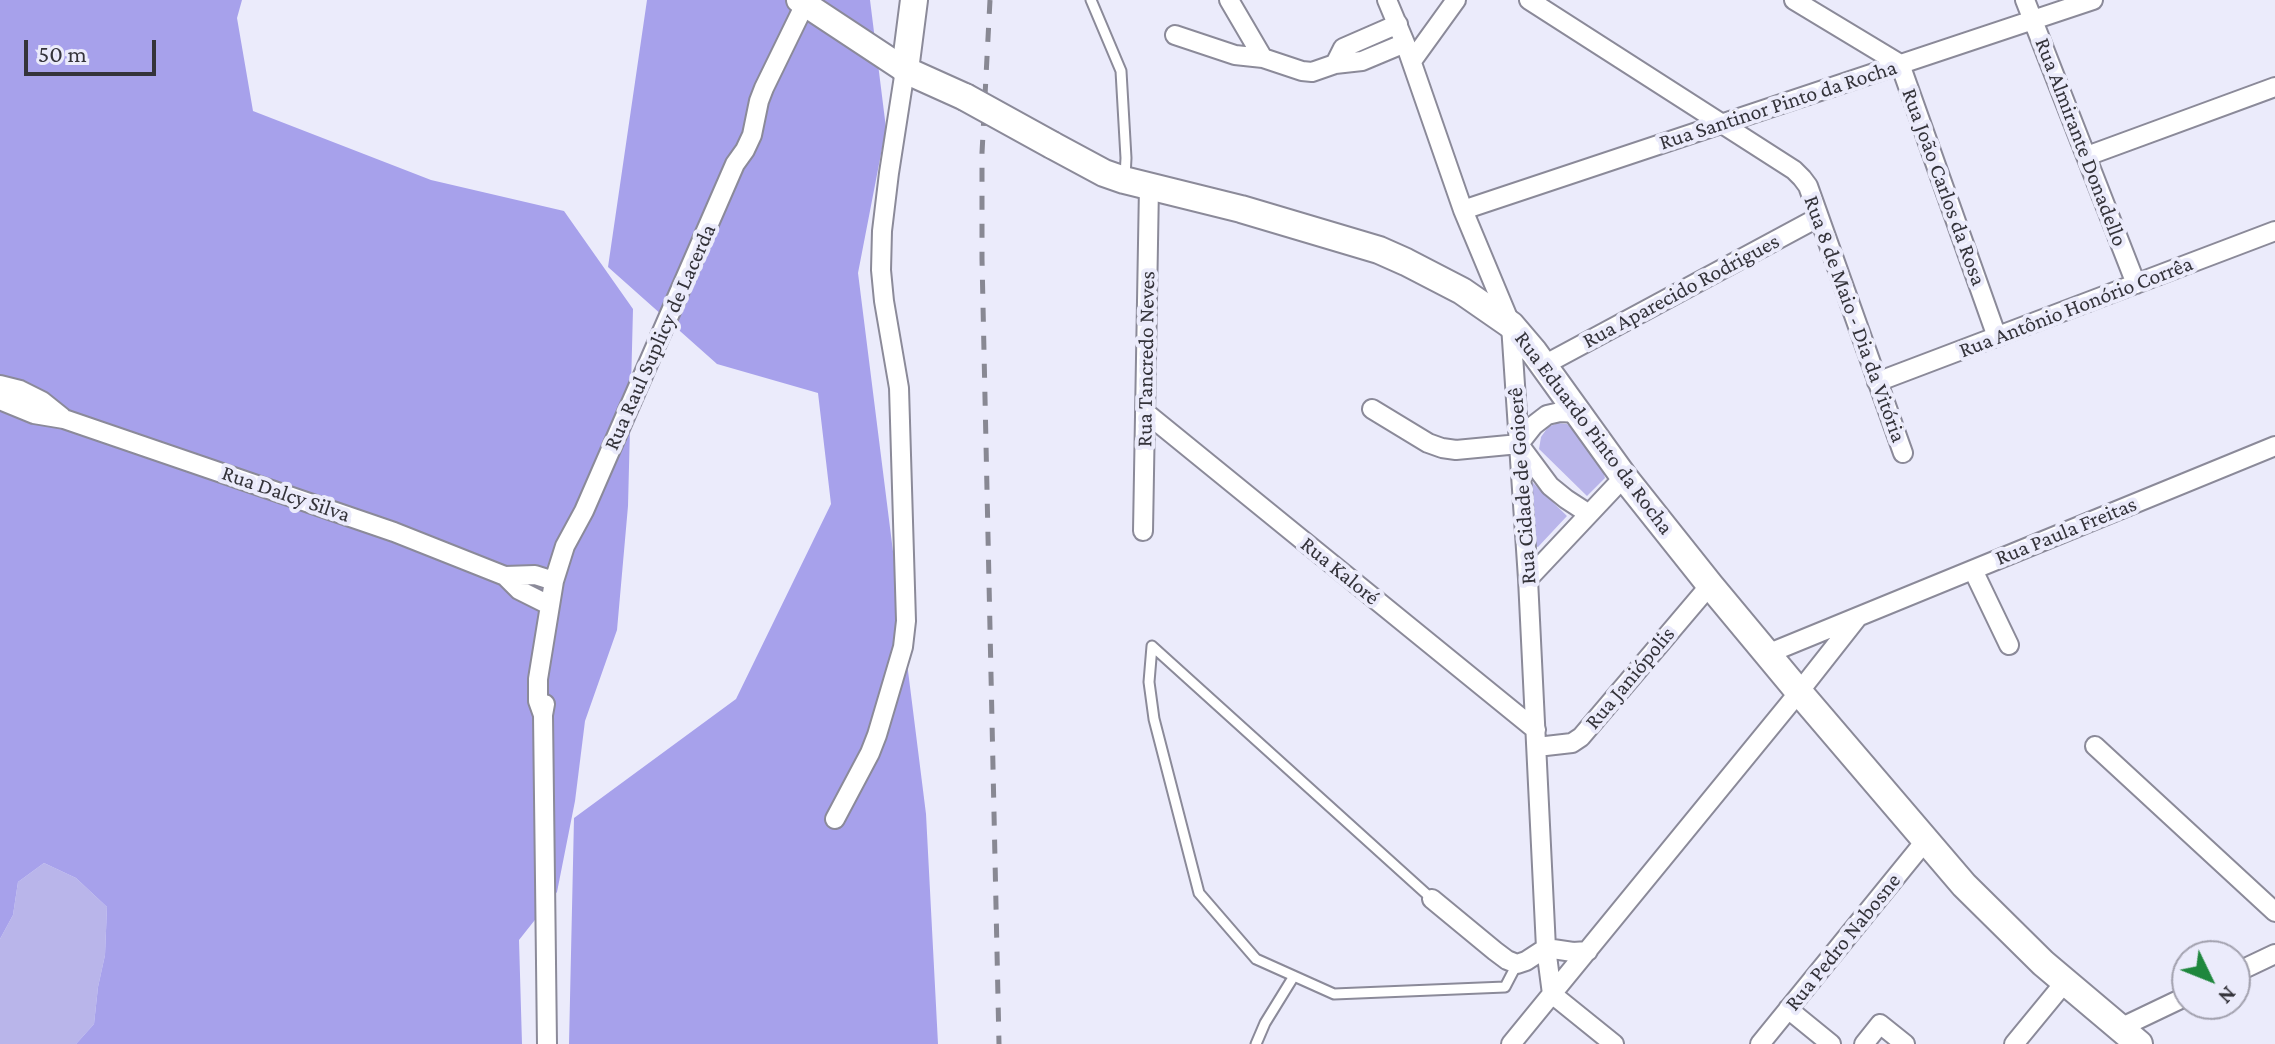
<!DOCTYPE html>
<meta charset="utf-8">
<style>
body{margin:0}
#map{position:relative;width:2275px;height:1044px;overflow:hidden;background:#ebebfb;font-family:"Crimson Pro",serif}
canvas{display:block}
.north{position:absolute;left:2171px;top:940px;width:80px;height:80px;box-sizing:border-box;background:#ebebfb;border:2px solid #a2a1ae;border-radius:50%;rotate:133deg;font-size:22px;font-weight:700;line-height:32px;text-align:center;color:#34333a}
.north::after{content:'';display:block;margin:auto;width:28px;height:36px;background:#1f873d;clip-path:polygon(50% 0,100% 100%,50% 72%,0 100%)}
.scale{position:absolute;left:24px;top:40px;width:132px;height:36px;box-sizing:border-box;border:4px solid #34333a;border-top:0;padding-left:10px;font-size:24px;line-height:28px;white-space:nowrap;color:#34333a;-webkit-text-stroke:6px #ebebfb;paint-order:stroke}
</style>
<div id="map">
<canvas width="2275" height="1044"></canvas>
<div class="north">N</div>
<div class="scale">50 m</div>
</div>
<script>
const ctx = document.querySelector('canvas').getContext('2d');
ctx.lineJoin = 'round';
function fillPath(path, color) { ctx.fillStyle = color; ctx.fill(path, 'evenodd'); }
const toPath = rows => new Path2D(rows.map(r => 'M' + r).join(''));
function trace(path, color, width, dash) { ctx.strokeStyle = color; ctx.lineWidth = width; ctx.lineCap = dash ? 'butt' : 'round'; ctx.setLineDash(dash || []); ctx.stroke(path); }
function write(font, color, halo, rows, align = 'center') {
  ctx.font = font + ' "Crimson Pro",serif'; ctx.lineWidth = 8; ctx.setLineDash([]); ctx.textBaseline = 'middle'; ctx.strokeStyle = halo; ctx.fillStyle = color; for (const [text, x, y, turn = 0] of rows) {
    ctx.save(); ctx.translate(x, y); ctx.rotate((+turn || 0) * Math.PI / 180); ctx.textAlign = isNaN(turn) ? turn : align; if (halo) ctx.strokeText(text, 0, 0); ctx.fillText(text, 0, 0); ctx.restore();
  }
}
const green = toPath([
 [1558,423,1567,424,1576,431,1600,458,1605,478,1587,496,1539,449,1541,437,1548,427],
 [1530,480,1567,516,1538,547,1532,545,1531,486,1527,481],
 [44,863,76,878,107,907,105,955,98,987,94,1024,76,1044,0,1044,0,939,13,915,18,882]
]);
const forest = toPath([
 [0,0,242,0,237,18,253,111,431,180,564,211,633,309,628,506,617,630,585,721,575,801,557,892,519,940,522,1044,76,1044,94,1024,98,987,105,955,107,907,76,878,44,863,18,882,13,915,0,939],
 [647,0,870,0,886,128,858,273,926,814,938,1044,569,1044,574,818,736,699,831,504,818,393,717,364,608,267]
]);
const service = toPath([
 [1091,0,1121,71,1126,158,1125,177],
 [1152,646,1149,682,1154,719,1199,893,1256,959,1334,994,1505,987,1517,964],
 [1152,646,1432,899],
 [1256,1044,1265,1023,1294,976]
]);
const minor = toPath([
 [1229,0,1263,58],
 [1387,0,1405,43,1463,210,1511,325,1528,579,1546,948,1552,994],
 [1529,0,1794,170,1802,178,1808,186,1903,453],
 [1794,0,1900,64,1997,337],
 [2025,0,2136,284],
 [1175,35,1235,55,1263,58,1302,71,1312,72,1335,64,1362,61,1405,43],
 [1412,61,1456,0],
 [1335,64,1343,48,1398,24],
 [2087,156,2275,87],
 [1463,210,2093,0],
 [1544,365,1819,217],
 [1877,382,2275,231],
 [0,385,20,390,42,401,62,417],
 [0,400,34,414,64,419,394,532,505,576,519,590,549,605],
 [1372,409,1428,443,1442,448,1456,450,1519,444,1534,425,1547,415,1560,412,1578,413],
 [1145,412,1536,730],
 [1521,447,1550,486,1566,499,1589,514],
 [1143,531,1149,186],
 [1973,570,2009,645],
 [505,576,535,575,554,581],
 [1528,579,1624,477],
 [1767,654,2275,446],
 [545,704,543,715,547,1044],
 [543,715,538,701,538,679,554,581,565,546,584,511,735,164,745,150,752,135,759,101,764,88,805,4],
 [2095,746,2275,912],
 [1537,747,1572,743,1581,737,1710,585],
 [835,819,870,753,877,735,903,647,906,621,899,388,884,301,881,270,882,231,889,173,905,70],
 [1432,899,1495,951,1507,960,1517,964,1526,961,1546,948,1573,952,1588,951],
 [2235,973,2275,954],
 [1552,994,1614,1044],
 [1788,1009,1831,1044],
 [2120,1028,2187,996],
 [1511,1044,1799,692,1858,617],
 [1760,1044,1926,840],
 [1864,1044,1880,1024,1905,1044],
 [2014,1044,2065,982]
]);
const tertiary = toPath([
 [799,0,905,70]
]);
const secondary = toPath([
 [914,0,905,70,965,97],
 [1052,145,1104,173,1124,180,1241,209,1379,250,1406,262,1462,291,1511,325,1534,352,1624,477,1710,585,1799,692,1964,885,2043,963,2139,1044]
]);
const rail = toPath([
 [990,0,982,153,982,259,999,1044]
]);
const secondaryBridge = toPath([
 [965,97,1052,145]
]);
const streetNames = [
 ["Rua Santinor Pinto da Rocha",1778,105,-18],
 ["Rua Almirante Donadello",2081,142,69],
 ["Rua João Carlos da Rosa",1944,187,70],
 ["Rua Aparecido Rodrigues",1681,291,-28],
 ["Rua Antônio Honório Corrêa",2076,307,-21],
 ["Rua 8 de Maio - Dia da Vitória",1855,319,70],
 ["Rua Raul Suplicy de Lacerda",660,337,-66],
 ["Rua Tancredo Neves",1146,359,-89],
 ["Rua Eduardo Pinto da Rocha",1594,433,53],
 ["Rua Cidade de Goioerê",1522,486,-94],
 ["Rua Dalcy Silva",286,494,19],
 ["Rua Paula Freitas",2066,531,-22],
 ["Rua Kaloré",1340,571,39],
 ["Rua Janiópolis",1630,678,-50],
 ["Rua Pedro Nabosne",1843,942,-51]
];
fillPath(green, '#b9b5ea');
fillPath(forest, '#a7a1eb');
trace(service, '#8b8a99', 13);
trace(minor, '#8b8a99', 22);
trace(tertiary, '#8b8a99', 28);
trace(secondary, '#8b8a99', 30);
trace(service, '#fff', 9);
trace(minor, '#fff', 18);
trace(tertiary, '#fff', 24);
trace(secondary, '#fff', 26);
trace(rail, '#888893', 5, [14, 14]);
trace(secondaryBridge, '#8b8a99', 30, []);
trace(secondaryBridge, '#fff', 26);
write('22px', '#34333a', '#ebebfb', streetNames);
</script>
